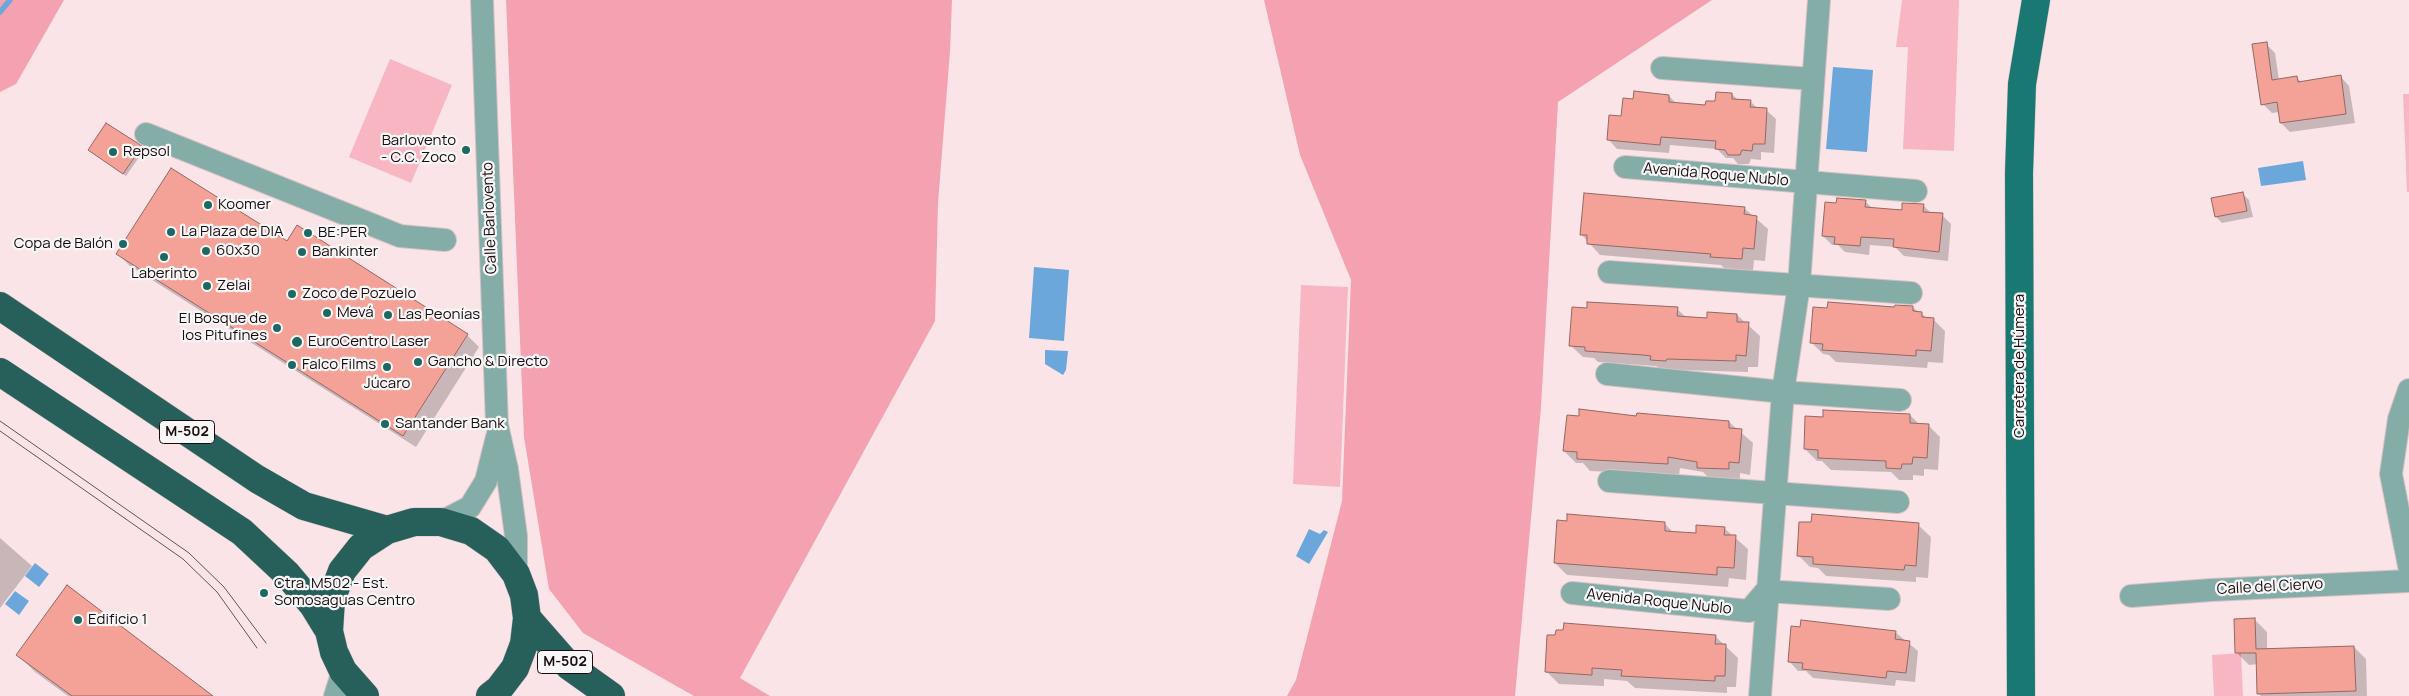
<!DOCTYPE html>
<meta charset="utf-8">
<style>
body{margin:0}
canvas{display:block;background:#fae4e7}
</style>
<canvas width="2409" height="696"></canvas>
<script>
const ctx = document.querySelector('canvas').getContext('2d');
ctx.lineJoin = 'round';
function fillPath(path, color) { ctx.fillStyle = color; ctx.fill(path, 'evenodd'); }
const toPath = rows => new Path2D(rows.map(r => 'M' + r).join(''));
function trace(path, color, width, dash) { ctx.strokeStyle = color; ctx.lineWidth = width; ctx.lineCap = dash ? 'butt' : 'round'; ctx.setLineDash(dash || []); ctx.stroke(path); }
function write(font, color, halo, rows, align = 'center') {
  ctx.font = font + ' Manrope,sans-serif'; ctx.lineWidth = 4.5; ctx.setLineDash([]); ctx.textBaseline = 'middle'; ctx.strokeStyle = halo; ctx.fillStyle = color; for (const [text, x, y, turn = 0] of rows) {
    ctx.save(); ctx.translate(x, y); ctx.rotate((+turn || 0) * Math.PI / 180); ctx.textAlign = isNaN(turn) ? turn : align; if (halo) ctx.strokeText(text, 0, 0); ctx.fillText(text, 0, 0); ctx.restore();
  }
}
const green = toPath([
 [1902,0,1959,0,1954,151,1903,149,1908,47,1896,47],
 [390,59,452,85,411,183,349,157],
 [2403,94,2409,94,2409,192,2407,192],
 [1301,285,1348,287,1340,487,1293,484],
 [2241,653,2243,696,2214,696,2212,655]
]);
const forest = toPath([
 [0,0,64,0,16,84,0,92],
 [506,0,952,0,950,51,938,203,935,321,740,678,770,696,694,696,583,633,549,589,524,437],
 [1264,0,1712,0,1558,102,1541,407,1515,696,1287,696,1296,680,1342,501,1351,280,1300,155]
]);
const water = toPath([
 [1833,67,1873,70,1867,152,1826,149],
 [2303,161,2306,180,2261,186,2258,168],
 [1034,267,1069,270,1064,341,1029,338],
 [1045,350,1068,351,1066,370,1063,375,1045,364],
 [1309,529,1320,534,1324,530,1328,532,1309,564,1296,556],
 [35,563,49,574,39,587,25,576],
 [15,591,29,601,19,615,5,604]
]);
const shadow = toPath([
 [2266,44,2275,53,2279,80,2297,78,2301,82,2340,76,2349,86,2355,123,2290,132,2281,123,2280,112,2272,113,2263,104],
 [1732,94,1739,101,1750,101,1758,109,1766,110,1776,119,1774,153,1761,152,1761,160,1751,159,1749,164,1738,164,1733,158,1726,158,1717,149,1670,145,1669,153,1617,149,1608,139,1622,117,1669,96,1677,104,1707,107],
 [141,147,144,150,126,176,89,150],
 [2243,194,2249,200,2253,217,2222,223,2216,217],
 [1865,201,1873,209,1903,212,1923,205,1932,214,1942,215,1951,224,1948,261,1904,256,1895,247,1870,245,1869,255,1845,252,1838,245,1832,245,1823,236,1838,204],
 [1744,208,1768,229,1765,261,1754,260,1753,271,1724,268,1721,265,1600,255,1581,234],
 [287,243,467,335,479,347,416,447,130,266,118,254],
 [1912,307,1927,318,1933,319,1945,331,1943,363,1928,362,1927,368,1836,362,1829,355,1823,354,1811,342,1896,309],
 [1677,309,1687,318,1708,319,1737,315,1760,336,1758,367,1748,367,1748,372,1679,370,1664,372,1656,366,1598,362,1594,358,1583,357,1570,345],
 [1910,415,1919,424,1928,425,1940,437,1938,470,1924,469,1924,476,1913,475,1913,480,1899,480,1891,472,1831,470,1822,461,1817,461,1805,449],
 [1637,417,1729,422,1753,443,1750,475,1740,473,1740,480,1710,479,1703,472,1680,468,1679,475,1590,471,1583,463,1576,463,1564,451],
 [1664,523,1674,533,1697,535,1724,528,1748,549,1746,580,1729,578,1728,587,1567,575,1555,563],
 [1918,525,1931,537,1928,578,1916,577,1916,582,1826,576,1818,568,1810,567,1798,555],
 [0,538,32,566,0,608],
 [2255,620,2267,632,2267,650,2354,647,2366,659,2367,696,2261,696,2259,694,2258,664,2249,665,2236,652],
 [1895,632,1918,651,1915,682,1896,680,1895,686,1813,678,1806,671,1798,671,1789,661],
 [1715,636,1738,658,1736,687,1727,687,1727,693,1635,688,1627,681,1604,679,1604,686,1559,684,1547,672],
 [18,655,211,696,68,696,35,672]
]);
const stream = toPath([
 [0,12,10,0]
]);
const building = toPath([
 [2267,42,2272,80,2297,76,2298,82,2341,75,2346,114,2280,123,2277,102,2261,105,2252,44,2267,42],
 [1634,91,1669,95,1669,102,1705,105,1706,101,1715,101,1716,92,1732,93,1732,99,1751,100,1750,107,1767,108,1765,144,1753,144,1752,151,1742,150,1740,155,1728,155,1725,150,1715,149,1716,141,1661,137,1660,145,1607,140,1609,115,1621,116,1623,98,1633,99,1634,91],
 [106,123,142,146,123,174,88,150,106,123],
 [171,168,287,241,297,225,468,334,403,436,116,254,171,168],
 [2243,192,2247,211,2215,217,2211,198,2243,192],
 [1584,193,1745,207,1744,214,1757,216,1754,249,1743,248,1742,259,1710,257,1711,254,1587,244,1587,235,1580,235,1584,193],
 [1837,198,1866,200,1865,207,1902,210,1902,203,1924,204,1923,212,1943,213,1939,252,1893,247,1894,239,1861,237,1860,246,1834,244,1835,237,1822,236,1825,202,1836,203,1837,198],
 [1587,302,1678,307,1677,316,1707,318,1707,312,1737,314,1737,322,1749,322,1746,356,1736,355,1736,361,1667,359,1666,361,1650,360,1651,356,1643,355,1585,351,1585,347,1569,346,1572,307,1587,308,1587,302],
 [1828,302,1894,307,1895,305,1913,306,1913,311,1922,312,1922,317,1934,318,1931,351,1916,350,1916,356,1822,350,1823,344,1810,343,1813,307,1827,308,1828,302],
 [1579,409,1636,416,1637,413,1729,421,1729,428,1742,429,1739,463,1729,462,1729,469,1697,468,1697,462,1668,457,1668,464,1577,459,1577,452,1563,451,1567,415,1579,416,1579,409],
 [1823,410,1910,414,1910,423,1929,424,1927,458,1913,457,1912,464,1902,464,1901,469,1886,468,1886,461,1818,458,1818,450,1804,449,1805,416,1823,417,1823,410],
 [1567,514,1665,522,1665,531,1696,533,1696,525,1725,527,1724,535,1736,535,1734,568,1717,567,1717,575,1554,563,1557,520,1567,521,1567,514],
 [1812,514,1919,523,1916,566,1905,565,1904,570,1813,564,1813,557,1797,556,1799,522,1811,522,1812,514],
 [67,585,213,696,72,696,16,655,67,585],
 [2255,618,2256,649,2354,646,2356,691,2257,694,2256,653,2235,653,2234,619,2255,618],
 [1801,620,1896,631,1895,639,1910,641,1906,673,1887,671,1886,678,1802,669,1803,663,1788,662,1791,626,1800,627,1801,620],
 [1564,623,1716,635,1715,644,1726,644,1725,676,1715,676,1715,681,1621,676,1622,670,1592,668,1592,675,1545,672,1547,635,1555,635,1556,630,1563,630,1564,623]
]);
const minor = toPath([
 [482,0,497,425,507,469,516,536,516,574],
 [1662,68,1812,79],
 [146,134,400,236,445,240],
 [1625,167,1916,191],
 [1609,272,1911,293],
 [1607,374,1783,392,1900,400],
 [2409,390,2399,419,2391,474,2409,566],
 [1609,481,1898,502],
 [441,522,470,507,486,481,497,437],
 [1572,593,1749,611,1766,591,1889,599],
 [2131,596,2211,590,2409,581],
 [335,696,343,671],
 [1760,696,1783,392,1799,285,1819,0]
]);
const major = toPath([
 [2021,696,2019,173,2022,84,2036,0]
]);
const highway = toPath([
 [0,306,257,479,304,506,387,530],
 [0,372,242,532,287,574,313,605,329,631],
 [527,618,569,666,611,696],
 [365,696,343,671,334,652,329,631,331,600,342,571,361,547,387,530,414,522,441,522,471,531,497,549,516,574,524,595,527,618,524,644,515,668,499,689,490,696]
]);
const tram = toPath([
 [0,421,189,553,224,587,266,643],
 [0,431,183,559,217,592,257,648]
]);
const markers = [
 [466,150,5,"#1d6862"],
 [113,152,5,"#1d6862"],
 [208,205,5,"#1d6862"],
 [171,232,5,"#1d6862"],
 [308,233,5,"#1d6862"],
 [123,244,5,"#1d6862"],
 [206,251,5,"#1d6862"],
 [302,252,5,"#1d6862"],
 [164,257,5,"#1d6862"],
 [207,286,5,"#1d6862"],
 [292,294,5,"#1d6862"],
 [327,313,5,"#1d6862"],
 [388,315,5,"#1d6862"],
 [277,328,5,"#1d6862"],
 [297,342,6,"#1d6862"],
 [418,362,5,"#1d6862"],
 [292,365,5,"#1d6862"],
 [387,367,5,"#1d6862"],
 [385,424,5,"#1d6862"],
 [264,593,5,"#1d6862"],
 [78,620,5,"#1d6862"]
];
const shields = [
 [187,432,55],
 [565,662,55]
];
const shieldNames = [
 ["M-502",187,432],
 ["M-502",565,662]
];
const poiNames = [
 ["Barlovento",456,141,"right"],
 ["- C.C. Zoco",456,158,"right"],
 ["Repsol",123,152],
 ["Koomer",218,205],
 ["La Plaza de DIA",181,232],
 ["BE:PER",318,233],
 ["Copa de Balón",113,244,"right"],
 ["60x30",216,251],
 ["Bankinter",312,252],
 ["Laberinto",164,274,"center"],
 ["Zelai",217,286],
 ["Zoco de Pozuelo",302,294],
 ["Mevá",337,313],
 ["Las Peonías",398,315],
 ["El Bosque de",267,319,"right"],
 ["los Pitufines",267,336,"right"],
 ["EuroCentro Laser",308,342],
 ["Gancho & Directo",428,362],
 ["Falco Films",302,365],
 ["Júcaro",387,384,"center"],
 ["Santander Bank",395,424],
 ["Ctra. M502 - Est.",274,584],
 ["Somosaguas Centro",274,601],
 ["Edificio 1",88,620]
];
const streetNames = [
 ["Avenida Roque Nublo",1716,175,5],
 ["Calle Barlovento",490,218,-92],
 ["Carretera de Húmera",2020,366,-90],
 ["Calle del Ciervo",2270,587,-3],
 ["Avenida Roque Nublo",1659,602,6]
];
fillPath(green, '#f8b6c2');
fillPath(forest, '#f4a2b1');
fillPath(water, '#6ca7dc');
fillPath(shadow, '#0003');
trace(stream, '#6ca7dc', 5.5);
fillPath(building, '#f4a298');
trace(building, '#956761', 1);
trace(minor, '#d6c1c4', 24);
trace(major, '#d6c1c4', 29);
trace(highway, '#d6c1c4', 29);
trace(minor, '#84ada8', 22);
trace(major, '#197972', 28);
trace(highway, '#27605b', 28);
trace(tram, '#655356', 1);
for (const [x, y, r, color] of markers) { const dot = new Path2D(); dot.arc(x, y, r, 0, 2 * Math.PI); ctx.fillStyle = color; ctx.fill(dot); trace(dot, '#f7f7f7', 2); }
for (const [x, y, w] of shields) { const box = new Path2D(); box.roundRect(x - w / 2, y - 11.5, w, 23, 4); ctx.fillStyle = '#f7f7f7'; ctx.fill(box); trace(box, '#1c0b0f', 1); }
write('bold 14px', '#1c0b0f', null, shieldNames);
write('15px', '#1c0b0f', '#f7f7f7', poiNames, 'left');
write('15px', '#1c0b0f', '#f7f7f7', streetNames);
</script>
